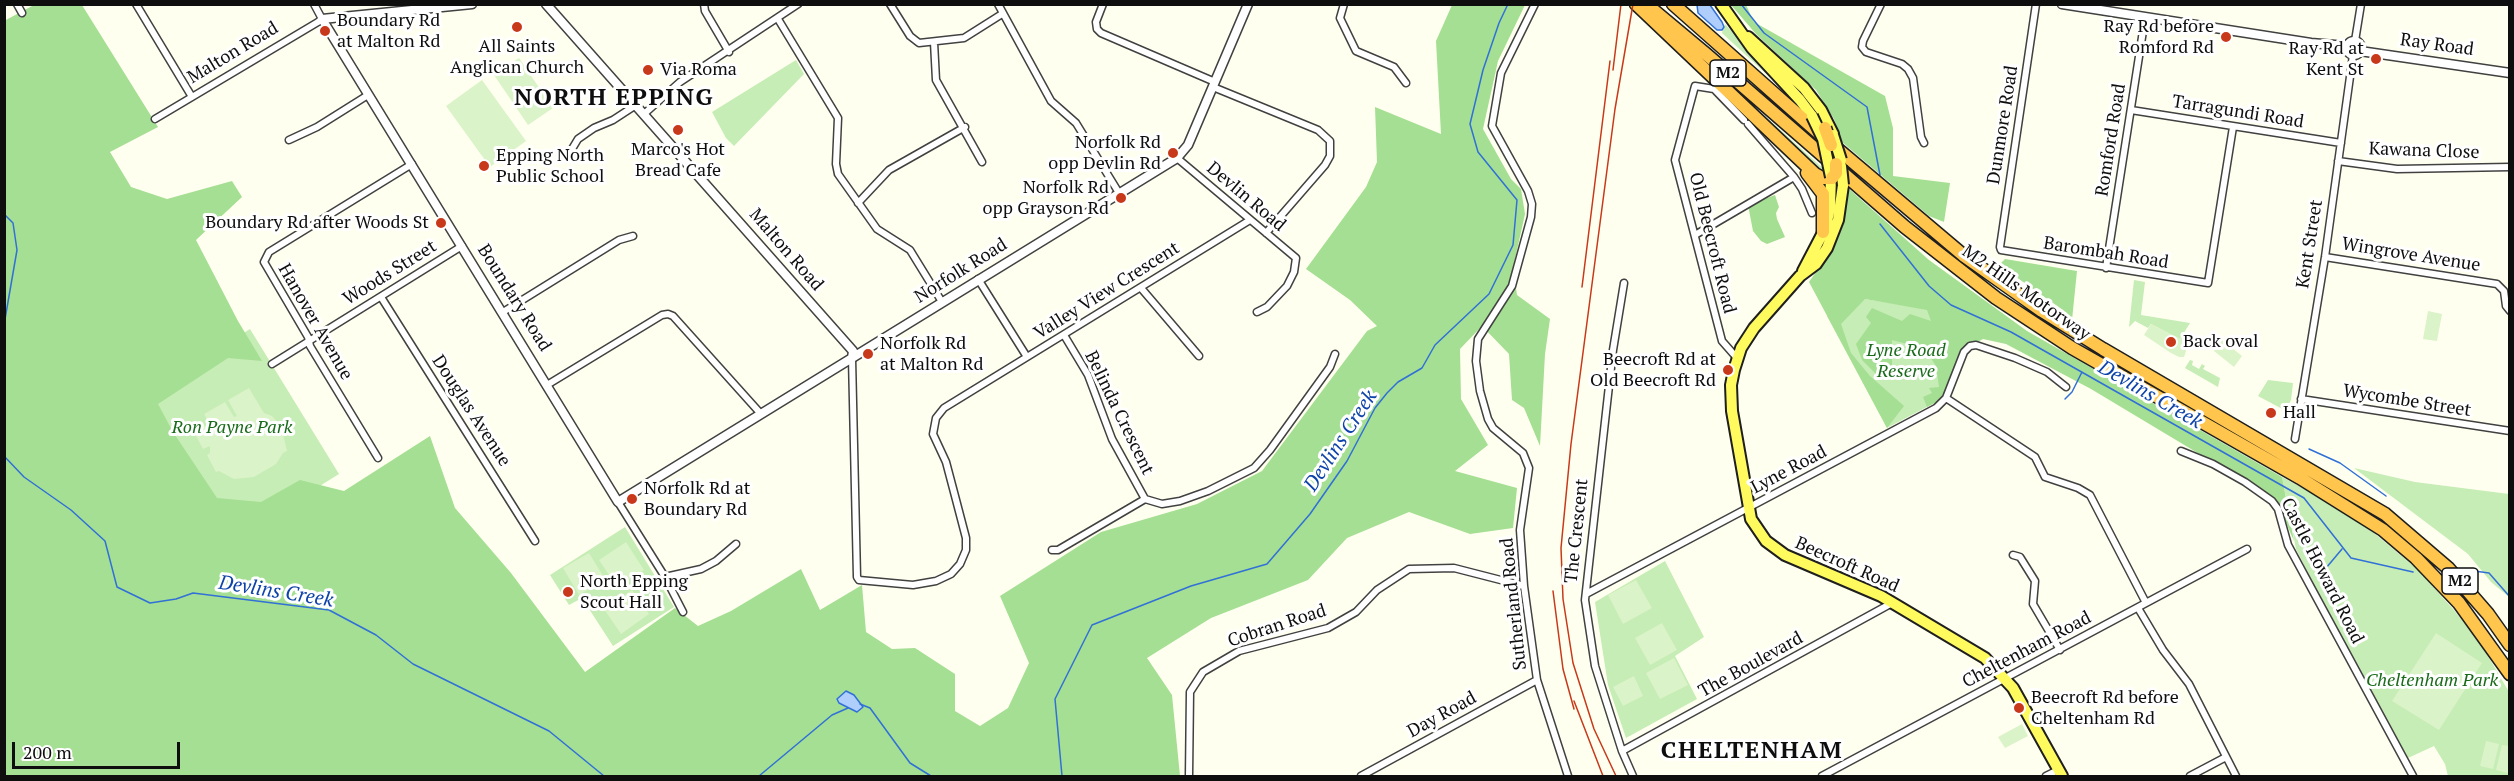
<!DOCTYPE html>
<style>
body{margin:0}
#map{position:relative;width:2514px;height:781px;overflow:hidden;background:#ffffef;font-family:"PT Serif",serif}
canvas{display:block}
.frame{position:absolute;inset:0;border:6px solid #0e0e0e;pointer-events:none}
.scale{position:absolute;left:12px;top:742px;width:168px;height:27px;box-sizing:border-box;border:3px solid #0e0e0e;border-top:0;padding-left:8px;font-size:18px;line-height:21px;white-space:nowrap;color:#0e0e0e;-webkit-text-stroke:4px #fff;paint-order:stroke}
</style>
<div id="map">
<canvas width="2514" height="781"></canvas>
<div class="frame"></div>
<div class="scale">200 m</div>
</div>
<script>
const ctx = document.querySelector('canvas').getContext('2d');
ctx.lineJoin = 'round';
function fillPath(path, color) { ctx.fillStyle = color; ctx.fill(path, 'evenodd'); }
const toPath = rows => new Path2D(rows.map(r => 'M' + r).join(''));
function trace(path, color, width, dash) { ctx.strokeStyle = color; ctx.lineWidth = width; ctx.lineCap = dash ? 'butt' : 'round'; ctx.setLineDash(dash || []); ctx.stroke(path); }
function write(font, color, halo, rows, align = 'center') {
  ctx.font = font + ' "PT Serif",serif'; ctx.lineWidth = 6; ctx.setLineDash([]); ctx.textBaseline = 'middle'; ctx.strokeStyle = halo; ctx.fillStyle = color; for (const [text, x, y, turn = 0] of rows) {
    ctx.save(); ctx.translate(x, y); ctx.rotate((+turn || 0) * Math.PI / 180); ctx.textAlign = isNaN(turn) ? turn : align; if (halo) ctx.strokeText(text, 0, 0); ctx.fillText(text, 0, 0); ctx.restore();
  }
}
const green = toPath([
 [1725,24,1745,46,1799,104,1722,33],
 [796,60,804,74,734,146,726,138,712,112],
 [1731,88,1734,88,1827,172,1823,174],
 [2134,280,2145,282,2141,315,2190,323,2180,339,2151,324,2148,328,2135,321,2129,327],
 [1865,299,1927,309,1957,345,1940,400,1887,428,1827,316],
 [250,329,339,474,225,545,135,400],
 [2190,360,2193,361,2192,365,2199,369,2202,364,2205,366,2203,369,2220,378,2218,387,2185,368],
 [2268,380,2293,383,2291,400,2286,411,2258,396],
 [2354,468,2415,482,2509,494,2509,597,2491,582,2468,554],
 [2282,477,2329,502,2374,533,2416,568,2453,609,2481,644,2509,692,2509,776,2448,776,2445,764,2434,746,2408,758,2397,744,2364,686,2296,549],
 [625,527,674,607,613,646,582,598,569,605,550,575],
 [1665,561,1704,637,1675,656,1697,699,1626,738,1608,685,1595,602]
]);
const forest = toPath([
 [34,5,82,5,158,127,110,152,131,187,167,199,232,181,242,197,196,240,238,321,262,361,228,358,158,404,173,432,217,498,261,502,300,480,344,491,430,436,455,508,511,573,585,672,675,608,698,626,731,611,801,569,820,610,862,585,866,632,892,649,915,648,955,674,955,711,980,726,1008,708,1029,663,1000,596,1101,532,1197,504,1262,471,1367,331,1377,326,1350,300,1306,269,1366,187,1377,162,1375,107,1441,134,1436,41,1452,5,1525,5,1498,61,1483,129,1511,179,1521,189,1525,214,1513,268,1517,295,1550,319,1545,354,1540,446,1524,408,1512,400,1509,354,1482,326,1460,349,1461,399,1488,445,1455,471,1517,488,1513,528,1470,534,1409,512,1347,538,1308,580,1211,618,1147,658,1172,695,1180,776,5,776,4,21],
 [1731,5,1746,5,1754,22,1885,96,1893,128,1893,176,1950,183,1944,222,1929,216,1842,142,1834,119,1816,90,1756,34],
 [1848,188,1929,260,2027,331,2282,477,2294,541,2276,500,2091,389,2006,344,1983,339,1969,347,1940,400,1927,407,1923,397,1932,393,1929,388,1939,387,1936,366,1925,349,1892,340,1892,365,1885,375,1879,377,1862,360,1856,344,1871,323,1866,317,1872,308,1902,321,1910,314,1931,321,1927,310,1865,299,1841,324,1851,353,1870,376,1904,406,1887,428,1809,282,1835,245,1843,225],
 [1775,195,1779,207,1776,213,1777,219,1785,237,1767,244,1761,241,1753,231,1748,205],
 [2005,259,2077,271,2072,320,2063,310,1999,265]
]);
const pitch = toPath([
 [519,58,553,108,528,125,494,75],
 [482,80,526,141,490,167,446,106],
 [2428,311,2442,314,2437,341,2423,339],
 [2151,324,2180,339,2185,332,2191,336,2184,357,2179,357,2171,353,2144,335],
 [2222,340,2242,356,2234,367,2214,351],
 [249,388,264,413,272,416,281,426,287,451,283,453,276,464,254,477,234,479,219,471,216,472,207,455,210,453,210,446,203,449,194,432,207,425,213,435,215,432,204,414,225,402,234,417,237,416,228,400],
 [626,542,644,570,617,587,599,560],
 [589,553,605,579,579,595,563,568],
 [1636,580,1652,608,1623,624,1608,595],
 [632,590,649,614,621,634,604,609],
 [1662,623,1677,650,1650,665,1635,638],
 [2436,633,2482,663,2439,730,2392,701],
 [1674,658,1688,685,1660,699,1646,673],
 [1634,676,1643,696,1623,706,1613,687],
 [2022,724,2028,736,2005,748,1998,737],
 [2486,741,2499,744,2493,769,2480,766],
 [2502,745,2509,746,2508,773,2496,770]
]);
const water = toPath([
 [1697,5,1710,5,1722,22,1724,27,1722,30,1717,30,1698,13,1697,5],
 [846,691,854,695,863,707,857,712,839,703,837,699,846,691]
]);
const stream = toPath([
 [1741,4,1764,33,1867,107,1880,175],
 [4,214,13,223,17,250,4,325],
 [1880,224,1929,286,1951,305,2011,332,2304,498,2351,558,2413,572],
 [2065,399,2072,392,2082,372],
 [2309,449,2340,463,2386,496],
 [4,456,24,477,71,510,105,541,117,587,150,603,176,599,193,593,329,610,376,635,413,664,549,731,604,776],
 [2467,570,2489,573,2510,597],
 [2321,574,2342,549],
 [860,704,870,708,910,763,931,776],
 [759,776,832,715,848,708],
 [1062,776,1055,699,1092,625,1191,586,1267,564,1310,514,1347,461,1375,408,1387,393,1398,382,1422,368,1435,345,1489,294,1513,245,1517,200,1478,152,1470,124,1483,70,1499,23,1508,4]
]);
const minor = toPath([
 [17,4,22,13],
 [136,4,192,97],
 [704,4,705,11,729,52],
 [890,4,910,36,919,43,964,38,1002,14],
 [998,4,1051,101,1076,123,1119,193],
 [1103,4,1096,22,1097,29,1101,33,1215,82],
 [1344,4,1340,18,1356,51,1394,67,1406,83],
 [1535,4,1501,73,1492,126,1528,191,1532,204,1531,217,1512,286,1478,339,1476,361,1480,391,1488,419,1493,428,1523,453,1529,468,1520,530,1524,586,1537,680,1568,776],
 [1881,4,1863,41,1862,47,1866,52,1902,64,1908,69,1913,78,1921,137,1924,143],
 [2036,4,2000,247,2001,250,2208,283,2233,127],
 [778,19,838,118,836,164,838,174,877,229,910,250,942,302],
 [2355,41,2361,4],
 [934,42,936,80,982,162],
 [1213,87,1318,130,1330,141,1330,156,1325,165,1266,233],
 [2131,110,2341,143],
 [644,114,680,82,798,4],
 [155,119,318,22,322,19,314,4],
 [1748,124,1794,177,1802,189,1812,213],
 [289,140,317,127,368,95],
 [572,149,578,139,594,128,613,120,636,105],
 [1177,158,1296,258,1294,272,1287,286,1267,307,1257,312],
 [2338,161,2397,169,2510,167],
 [858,203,889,170,965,127],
 [1695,235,1794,177],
 [2325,257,2497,284,2504,291,2506,306,2510,311],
 [2106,268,2145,18],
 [978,279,1027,357,1250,220],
 [1624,283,1613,350,1585,600,1595,666,1622,751,1633,776],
 [1141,288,1199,356],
 [381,297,535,541],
 [503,312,619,240,633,236],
 [1064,335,1088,375,1112,439,1145,499,1162,504,1180,501,1208,491,1254,468,1270,450,1330,367,1335,354],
 [852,358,857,577,859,580,913,585,936,581,951,574,960,564,966,550,966,538,955,496,946,462,933,434,936,418,944,408,1027,357],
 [1737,358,1722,341,1675,160,1695,86,1714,89,1744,120],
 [272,364,462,246],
 [547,385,662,315,668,314,673,316,761,414],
 [1946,398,2035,457,2045,477,2078,488,2090,495,2146,603],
 [2301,399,2510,431],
 [2295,439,2325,257,2353,55],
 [2181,451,2213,464,2245,482,2272,501,2278,509,2288,545,2413,776],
 [378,458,310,346,308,337,264,262,269,252,412,164],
 [618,502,665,577,683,612],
 [1052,550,1058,550,1145,499],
 [2013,555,2020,557,2035,581,2033,604,2060,650],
 [665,577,701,569,716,561,736,544],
 [1586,594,1936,408,1946,398,1964,352,1970,346,1976,345,2015,358,2047,372,2066,387],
 [2138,608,2163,650,2189,684,2236,776],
 [1622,751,1892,603],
 [1189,776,1190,692,1203,672,1239,651,1328,628,1356,612,1377,590,1409,569,1454,568,1524,586],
 [1361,776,1537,680],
 [1822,776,2247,549],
 [2046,776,2058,770],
 [2190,776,2226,757]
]);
const tertiary = toPath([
 [472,4,322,19,618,502,1177,158,1188,145,1248,4],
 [546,4,853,351,852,358],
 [2062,4,2311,43,2347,46],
 '2347 48a7 7 0 1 1 14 0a7 7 0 1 1-14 0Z',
 [2360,51,2510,73]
]);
const primary = toPath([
 [1721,4,1752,48,1800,100,1812,116],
 [1748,37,1804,88,1821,110,1833,134],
 [1843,185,1838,220,1827,248,1816,264,1800,276,1754,328,1741,348,1734,370,1731,385,1732,411,1751,519,1766,541,1785,555,1881,596,1985,658,2013,688,2062,776],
 [1803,271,1826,227,1830,207,1831,177]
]);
const motorway = toPath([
 [1636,4,1815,174,1822,178,1832,178],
 [1646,4,1706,54,1905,227,1996,298,2072,348,2300,478,2383,530,2416,558,2459,603,2510,674],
 [1673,4,1821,135],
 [1834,146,1963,255,2042,311,2103,349,2385,514,2448,568,2488,614,2510,645],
 [1807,173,1823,194,1823,232]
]);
const rail = toPath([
 [1613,70,1621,4],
 [1582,287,1610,61],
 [1553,591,1563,669,1574,709],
 [1574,701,1603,776],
 [1616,776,1594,729,1573,663,1563,599,1561,548,1571,444,1615,109,1633,4]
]);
const primaryBridge = toPath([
 [1812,116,1823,139,1831,177],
 [1833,135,1841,160],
 [1841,166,1843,185]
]);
const motorwayBridge = toPath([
 [1825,128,1831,145],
 [1832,178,1836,173,1836,164]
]);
const markers = [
 [517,27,6,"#c8391b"],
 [325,31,6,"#c8391b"],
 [2226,37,6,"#c8391b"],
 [2376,59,6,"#c8391b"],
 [648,70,6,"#c8391b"],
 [678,130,6,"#c8391b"],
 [1173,153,6,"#c8391b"],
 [484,166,6,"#c8391b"],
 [1121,198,6,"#c8391b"],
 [441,223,6,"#c8391b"],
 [2171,342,6,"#c8391b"],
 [868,354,6,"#c8391b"],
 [1728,370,6,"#c8391b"],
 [2271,413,6,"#c8391b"],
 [632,499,6,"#c8391b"],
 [568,592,6,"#c8391b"],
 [2019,708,6,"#c8391b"]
];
const shields = [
 [1728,73,36],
 [2460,581,36]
];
const shieldNames = [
 ["M2",1728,73],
 ["M2",2460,581]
];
const poiNames = [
 ["Boundary Rd",337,21],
 ["at Malton Rd",337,42],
 ["Ray Rd before",2214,27,"right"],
 ["Romford Rd",2214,48,"right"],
 ["All Saints",517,47,"center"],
 ["Anglican Church",517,68,"center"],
 ["Ray Rd at",2364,49,"right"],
 ["Kent St",2364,70,"right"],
 ["Via Roma",660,70],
 ["Norfolk Rd",1161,143,"right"],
 ["opp Devlin Rd",1161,164,"right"],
 ["Marco's Hot",678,150,"center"],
 ["Bread Cafe",678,171,"center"],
 ["Epping North",496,156],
 ["Public School",496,177],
 ["Norfolk Rd",1109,188,"right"],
 ["opp Grayson Rd",1109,209,"right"],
 ["Boundary Rd after Woods St",429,223,"right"],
 ["Back oval",2183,342],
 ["Norfolk Rd",880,344],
 ["at Malton Rd",880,365],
 ["Beecroft Rd at",1716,360,"right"],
 ["Old Beecroft Rd",1716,381,"right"],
 ["Hall",2283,413],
 ["Norfolk Rd at",644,489],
 ["Boundary Rd",644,510],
 ["North Epping",580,582],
 ["Scout Hall",580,603],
 ["Beecroft Rd before",2031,698],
 ["Cheltenham Rd",2031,719]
];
const streetNames = [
 ["Ray Road",2437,45,8],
 ["Malton Road",233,53,-31],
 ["Tarragundi Road",2238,112,9],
 ["Dunmore Road",2003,125,-81],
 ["Romford Road",2111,140,-81],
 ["Kawana Close",2424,151,2],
 ["Devlin Road",1246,197,40],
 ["Old Beecroft Road",1712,243,76],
 ["Kent Street",2310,244,-81],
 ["Malton Road",786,250,49],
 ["Barombah Road",2106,253,9],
 ["Wingrove Avenue",2411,255,9],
 ["Norfolk Road",961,271,-32],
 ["Woods Street",390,273,-32],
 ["Valley View Crescent",1107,291,-32],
 ["M2 Hills Motorway",2026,293,35],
 ["Boundary Road",514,298,58],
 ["Hanover Avenue",315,322,60],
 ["Wycombe Street",2407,401,9],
 ["Douglas Avenue",471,411,57],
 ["Belinda Crescent",1119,413,64],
 ["Lyne Road",1789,470,-28],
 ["The Crescent",1577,531,-84],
 ["Beecroft Road",1847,565,24],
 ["Castle Howard Road",2322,571,63],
 ["Sutherland Road",1514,604,-96],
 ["Cobran Road",1277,626,-18],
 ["Cheltenham Road",2027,650,-28],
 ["The Boulevard",1751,665,-29],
 ["Day Road",1442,715,-29]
];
const parkNames = [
 ["Lyne Road",1906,351],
 ["Reserve",1906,372],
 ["Ron Payne Park",232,428],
 ["Cheltenham Park",2432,681]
];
const waterNames = [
 ["Devlins Creek",2150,395,30],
 ["Devlins Creek",1341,441,-57],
 ["Devlins Creek",276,592,9]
];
const districtNames = [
 ["NORTH EPPING",614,98],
 ["CHELTENHAM",1752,751]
];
fillPath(green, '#c6edb5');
fillPath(forest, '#a5df93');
fillPath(pitch, '#dbf3c8');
fillPath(water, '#afcefb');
trace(water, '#3170d7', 1.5);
trace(stream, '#3170d7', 1.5);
trace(minor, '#414141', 9);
trace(tertiary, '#414141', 11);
trace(primary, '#1f1f1f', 14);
trace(motorway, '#1f1f1f', 15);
trace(minor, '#fff', 6);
trace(tertiary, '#fff', 8);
trace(primary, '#fffb5f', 10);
trace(motorway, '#ffc54d', 12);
trace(rail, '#c8391b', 1.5);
trace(primaryBridge, '#1f1f1f', 14, []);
trace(motorwayBridge, '#1f1f1f', 15, []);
trace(primaryBridge, '#fffb5f', 10);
trace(motorwayBridge, '#ffc54d', 12);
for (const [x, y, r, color] of markers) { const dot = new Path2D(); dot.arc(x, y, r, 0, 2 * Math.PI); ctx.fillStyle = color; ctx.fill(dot); trace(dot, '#fff', 2); }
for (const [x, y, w] of shields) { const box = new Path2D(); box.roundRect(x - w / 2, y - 13, w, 26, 4.5); ctx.fillStyle = '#fff'; ctx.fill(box); trace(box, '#0e0e0e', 1.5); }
write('bold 16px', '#0e0e0e', null, shieldNames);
write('18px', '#0e0e0e', '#fff', poiNames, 'left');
write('18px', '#0e0e0e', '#fff', streetNames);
write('italic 18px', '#196b1a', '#fff', parkNames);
write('italic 20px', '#0e43a9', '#fff', waterNames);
ctx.letterSpacing = '1.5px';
write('bold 24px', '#0e0e0e', '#fff', districtNames);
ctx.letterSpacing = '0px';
</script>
